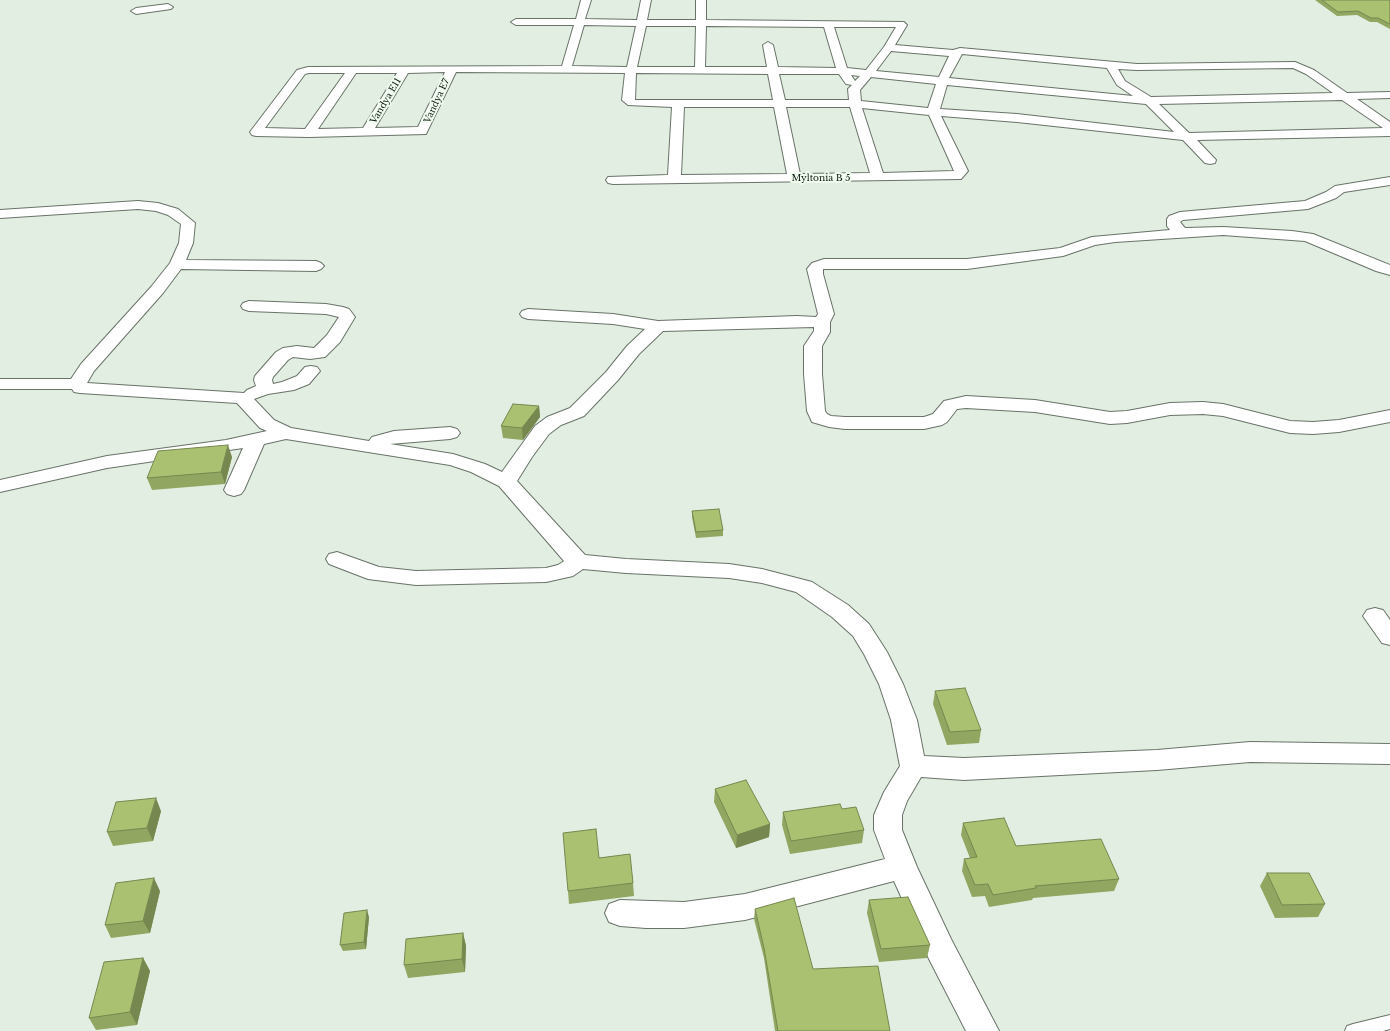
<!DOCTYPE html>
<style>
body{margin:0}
canvas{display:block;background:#e2eee1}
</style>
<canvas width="1390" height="1031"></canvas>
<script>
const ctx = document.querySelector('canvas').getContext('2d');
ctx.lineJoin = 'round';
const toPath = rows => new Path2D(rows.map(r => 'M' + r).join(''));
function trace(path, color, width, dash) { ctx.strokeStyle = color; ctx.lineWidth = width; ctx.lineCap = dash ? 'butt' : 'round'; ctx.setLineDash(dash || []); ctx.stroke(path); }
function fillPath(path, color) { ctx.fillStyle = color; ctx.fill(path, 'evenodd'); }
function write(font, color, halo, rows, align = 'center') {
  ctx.font = font + ' "Libre Baskerville",serif'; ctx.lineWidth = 4; ctx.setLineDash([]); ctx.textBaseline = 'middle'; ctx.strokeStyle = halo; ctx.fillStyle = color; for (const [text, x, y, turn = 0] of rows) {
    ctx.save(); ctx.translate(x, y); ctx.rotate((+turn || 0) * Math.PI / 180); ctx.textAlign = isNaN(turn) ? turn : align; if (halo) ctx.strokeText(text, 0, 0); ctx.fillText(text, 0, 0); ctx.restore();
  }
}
const service = toPath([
 [1390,1015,1390,1029,1383,1031,1345,1031,1347,1026,1353,1024,1390,1015]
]);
const minor = toPath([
 [581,0,591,0,585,19,637,20,641,0,651,0,647,20,696,20,696,0,706,0,706,20,904,22,907,25,895,45,953,50,960,48,1137,64,1295,62,1314,70,1347,93,1390,92,1390,98,1357,99,1390,122,1390,136,1197,140,1216,160,1215,163,1210,164,1205,163,1183,140,1017,122,941,116,968,171,961,179,613,184,608,183,606,180,608,177,668,175,672,107,628,105,622,100,625,73,456,72,426,134,309,137,256,136,252,135,250,132,297,70,308,67,562,66,574,25,516,25,511,22,516,19,576,19,581,0],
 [584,25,636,26,627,67,572,66,584,25],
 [646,26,696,26,695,67,637,67,646,26],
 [706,26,824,27,836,68,778,67,773,45,768,42,763,45,767,67,705,67,706,26],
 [834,27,896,27,884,47,866,70,847,68,834,27],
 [891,51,949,56,939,77,876,71,891,51],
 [962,54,1107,68,1117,85,1133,96,949,78,962,54],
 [1293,68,1306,74,1333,93,1151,97,1125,81,1118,69,1137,70,1293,68],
 [445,72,418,127,375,128,408,73,445,72],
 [309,73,345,73,305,129,265,128,305,74,309,73],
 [356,73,397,73,363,128,318,129,356,73],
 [636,73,768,74,773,100,635,100,636,73],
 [779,74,839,74,846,84,852,85,848,89,849,100,785,100,779,74],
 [851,75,860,76,855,81,851,75],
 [871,77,936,84,928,108,861,101,860,90,871,77],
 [947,85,1146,104,1174,132,1017,114,940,109,947,85],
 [1342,100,1383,128,1189,133,1159,104,1342,100],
 [684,107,774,107,787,174,681,175,684,107],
 [786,107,850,107,870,173,800,174,786,107],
 [862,108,929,115,954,171,883,173,862,108],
 [168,4,173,7,171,9,136,14,131,11,136,8,168,4],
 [1390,177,1390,185,1344,192,1336,198,1308,209,1183,220,1180,222,1185,228,1223,227,1292,231,1313,234,1390,265,1390,275,1376,271,1305,241,1223,235,1115,242,1095,245,1063,256,967,269,823,269,823,274,834,314,830,322,830,332,822,346,822,374,825,411,827,414,831,416,845,417,924,417,933,414,944,401,966,396,1035,400,1110,412,1127,411,1170,403,1203,402,1223,404,1290,421,1313,422,1339,420,1390,410,1390,422,1339,432,1313,434,1290,433,1223,416,1203,414,1170,415,1127,423,1110,424,1035,412,966,408,957,409,947,422,942,425,924,429,845,429,829,427,812,422,807,411,804,374,804,346,814,331,814,327,663,331,639,354,618,380,584,416,561,425,549,434,532,457,517,481,585,555,626,559,729,564,762,569,812,582,848,605,869,624,887,652,903,684,917,720,924,756,964,758,1157,750,1250,742,1390,744,1390,764,1250,762,1157,770,964,780,921,777,907,801,902,815,902,830,917,867,951,939,999,1031,966,1031,929,959,894,881,745,920,684,928,646,928,620,926,609,922,605,913,609,904,620,900,684,902,745,894,885,859,874,830,874,815,884,792,900,766,891,720,879,684,864,654,853,636,832,617,796,592,762,583,729,578,626,573,583,569,573,576,546,582,416,585,368,579,329,564,326,559,329,554,337,552,379,567,416,571,546,568,558,565,564,561,499,486,471,472,450,465,286,439,264,444,244,490,241,494,234,496,227,494,224,490,243,448,107,468,0,492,0,480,107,456,226,440,267,431,260,428,237,403,80,393,74,392,72,389,0,389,0,379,71,379,81,364,151,287,170,263,179,243,181,224,168,215,156,211,138,209,0,218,0,210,138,201,158,203,178,209,195,223,193,243,186,260,316,261,321,263,324,266,321,269,316,271,181,269,163,293,94,371,87,383,244,393,247,390,256,386,254,380,255,376,276,352,283,348,297,346,314,348,327,335,339,317,326,314,249,311,243,309,241,306,243,303,249,301,326,304,343,307,349,309,355,317,340,342,325,357,310,359,293,357,288,360,273,377,272,380,273,384,282,382,297,376,305,367,311,366,317,367,320,371,309,384,294,390,268,394,254,399,274,420,291,428,369,441,372,437,394,431,450,427,457,429,460,433,457,437,450,439,390,444,453,454,485,464,502,472,535,426,547,417,570,408,606,372,627,346,645,329,613,324,528,319,522,317,520,314,522,311,528,309,613,314,658,321,797,316,816,317,818,314,807,269,812,263,824,259,967,259,1043,250,1060,248,1092,237,1170,230,1167,226,1167,219,1169,216,1180,212,1305,201,1326,192,1335,186,1390,177],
 [1375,608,1383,610,1390,620,1390,645,1382,643,1363,616,1367,610,1375,608]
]);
const wall = toPath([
 [1315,0,1390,0,1390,29,1377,22,1370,22,1357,15,1337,16],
 [539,406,540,417,523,440,503,438,501,426],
 [232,457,225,484,152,490,147,478],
 [692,511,723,530,723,536,696,538,692,517],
 [935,691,981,730,979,743,947,745,933,704],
 [715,789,770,824,769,837,736,848,714,802],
 [161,811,153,841,113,846,107,832],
 [783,812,864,830,862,843,790,854,782,825],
 [963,823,1016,846,1119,879,1114,891,1033,898,1032,900,989,907,985,896,972,897,962,871,964,859,970,858,961,835],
 [599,858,633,883,634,896,569,904,568,891],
 [1267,873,1325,904,1318,917,1275,918,1260,886],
 [160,891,150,933,111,938,105,925],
 [869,900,930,945,927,958,879,962,867,913],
 [755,909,813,969,890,1031,775,1031,764,958,754,919],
 [369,917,366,949,343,951,340,945],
 [463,933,466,946,465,972,408,978,404,965],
 [143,958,150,971,137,1025,96,1030,89,1018]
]);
const shadedWall = toPath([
 [539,406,540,417,523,440,522,428],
 [228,445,232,457,225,484,221,472],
 [156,798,161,811,153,841,147,828],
 [770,824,769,837,736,848,737,835],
 [154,878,160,891,150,933,143,921],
 [367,910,369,917,366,949,364,942],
 [463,933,466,946,465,972,462,959],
 [143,958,150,971,137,1025,130,1012]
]);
const building = toPath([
 [1322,0,1390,0,1390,24,1378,18,1371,18,1358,11,1338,12,1322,0],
 [513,404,539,406,522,428,501,426,513,404],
 [228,445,221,472,147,478,158,451,228,445],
 [719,509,723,530,696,532,692,511,719,509],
 [965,688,981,730,950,732,935,691,965,688],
 [746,780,770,824,737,835,715,789,746,780],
 [156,798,147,828,107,832,116,802,156,798],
 [840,804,842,809,856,807,864,830,791,841,783,812,840,804],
 [1004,818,1016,846,1101,839,1119,879,1035,886,1036,888,993,895,988,884,975,885,964,859,977,857,963,823,1004,818],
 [596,829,599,858,630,854,633,883,568,891,563,833,596,829],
 [1267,873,1309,873,1325,904,1282,905,1267,873],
 [154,878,143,921,105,925,116,883,154,878],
 [908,897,930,945,881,949,869,900,908,897],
 [794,898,813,969,878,966,890,1031,778,1031,764,948,755,909,794,898],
 [367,910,364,942,340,945,344,913,367,910],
 [463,933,462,959,404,965,406,939,463,933],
 [143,958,130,1012,89,1018,104,962,143,958]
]);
const farStreetnames = [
 ["Vandya E11",386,101,-59],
 ["Vandya E7",437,101,-65],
 ["Myltonia B 5",821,178]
];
trace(service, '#697368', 2);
trace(minor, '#697368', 2);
fillPath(service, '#fff');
fillPath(minor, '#fff');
fillPath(wall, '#91a661');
fillPath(shadedWall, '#76874f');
fillPath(building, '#a9c171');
trace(building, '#76874f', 1);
write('9px', '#131713', '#effcee', farStreetnames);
</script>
